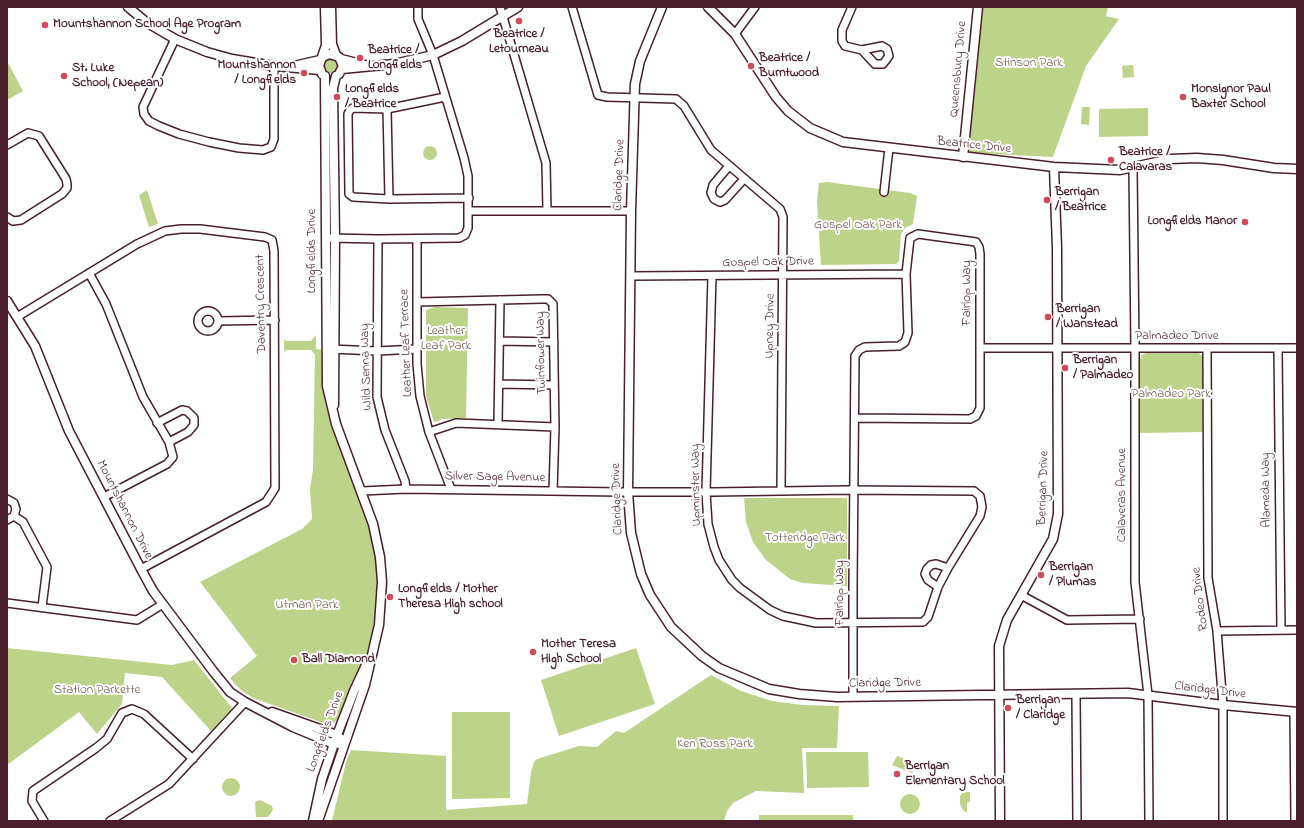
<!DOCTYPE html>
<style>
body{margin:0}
#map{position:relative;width:1304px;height:828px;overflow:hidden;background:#fff;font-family:"Indie Flower",sans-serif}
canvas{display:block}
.frame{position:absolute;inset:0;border:8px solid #4a1f2b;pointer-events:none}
</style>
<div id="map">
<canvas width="1304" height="828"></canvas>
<div class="frame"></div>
</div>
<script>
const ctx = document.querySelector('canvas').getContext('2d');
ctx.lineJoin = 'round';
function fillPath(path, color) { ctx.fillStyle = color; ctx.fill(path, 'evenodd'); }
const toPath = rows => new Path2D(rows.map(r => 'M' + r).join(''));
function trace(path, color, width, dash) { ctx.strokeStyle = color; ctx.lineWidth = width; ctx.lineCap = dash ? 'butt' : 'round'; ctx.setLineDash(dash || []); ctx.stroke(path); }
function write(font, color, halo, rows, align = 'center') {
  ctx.font = font + ' "Indie Flower",sans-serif'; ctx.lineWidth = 4; ctx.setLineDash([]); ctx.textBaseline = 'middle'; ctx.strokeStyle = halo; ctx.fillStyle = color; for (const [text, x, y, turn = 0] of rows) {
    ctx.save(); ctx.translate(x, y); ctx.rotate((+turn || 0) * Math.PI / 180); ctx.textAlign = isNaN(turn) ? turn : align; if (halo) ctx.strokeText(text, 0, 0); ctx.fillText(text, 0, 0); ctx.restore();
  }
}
const green = toPath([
 [982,7,1108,7,1106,16,1119,19,1086,66,1053,157,969,153,978,33],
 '324 66a7 7 0 1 1 14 0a7 7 0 1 1-14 0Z',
 [7,61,23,91,7,100],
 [1133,65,1134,77,1123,78,1122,66],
 [1082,107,1090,107,1089,125,1081,124],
 [1148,108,1148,136,1099,137,1099,109],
 '423 153a7 7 0 1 1 14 0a7 7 0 1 1-14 0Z',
 [827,182,910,193,917,196,913,224,905,228,901,234,899,261,896,264,821,265,817,201,819,183],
 [147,190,158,224,149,227,139,195],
 [435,307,468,308,466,418,443,419,434,422,426,396,426,310],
 [316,335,316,349,322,350,323,387,327,405,358,488,374,543,378,579,377,610,368,650,340,716,337,721,329,725,253,698,242,691,234,683,230,678,257,656,200,582,302,529,312,519,310,489,313,469,315,355,311,350,286,350,284,352,284,339,286,341,311,341],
 [1197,351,1203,357,1203,432,1139,433,1140,359,1142,355,1146,353],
 [744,498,847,498,847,586,803,583,790,579,766,560,753,542,746,522],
 [7,648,172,665,194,660,232,708,211,731,162,677,125,673,122,704,97,734,79,712,7,765],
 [636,648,655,704,559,736,541,680],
 [711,675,741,691,772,701,803,705,839,706,837,748,802,748,804,793,756,791,733,803,727,811,724,821,332,821,346,762,351,750,446,756,446,810,527,804,531,772,534,762,537,759,579,746,597,747,616,731,624,733],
 [452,712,510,712,510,798,452,799],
 [806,752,868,752,869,787,807,788],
 [897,756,917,764,912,773,892,765],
 '222 787a9 9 0 1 1 18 0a9 9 0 1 1-18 0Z',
 [963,792,970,792,970,802,967,803,967,813,963,810,960,804,960,796],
 '900 804a10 10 0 1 1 20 0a10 10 0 1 1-20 0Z',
 [260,800,272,806,273,810,268,817,256,817,255,802],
 [759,815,853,815,853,821,759,821]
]);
const minor = toPath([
 [500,7,546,163,547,211],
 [572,7,598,95,607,97,676,99,684,106,711,150,780,209,783,217,781,491],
 [852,7,842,30,842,41,845,46,862,50,875,64,883,64,889,56,887,49,882,46,862,50],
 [735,34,755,7],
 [175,39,143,107,144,114,149,121,159,126,179,134,209,142,239,148,263,150,271,147,274,139,274,66],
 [445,97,387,109,353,108,350,110,348,114,349,194,353,197,389,199,469,198],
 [387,109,389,199],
 [7,145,28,133,39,136,66,179,67,184,67,188,62,194,21,220,13,221,7,217],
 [729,166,713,185,711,193,714,199,720,202,725,200,744,179],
 [1133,168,1135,349,1135,582,1148,695,1149,821],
 [884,192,889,148],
 [469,211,631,211],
 [330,238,378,239,459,238,465,235,468,228,468,176,464,158,433,55,418,19,418,7],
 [378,239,377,397,385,430,405,481,406,489],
 [417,239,417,364,420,396,429,432,451,489],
 [89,273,106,304,143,397,169,442,173,457,167,464,104,497],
 [631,276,906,274],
 [417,302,542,299,548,299,553,304,555,427,553,491],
 '198 321a10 10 0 1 1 20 0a10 10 0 1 1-20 0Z',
 [17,317,137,244,165,231,181,229,200,229,265,237,272,240,274,251,275,488,266,502,141,569],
 [218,321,275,320],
 [500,341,554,342],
 [980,348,1297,348],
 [330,349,377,351,417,349],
 [1278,349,1281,630],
 [1207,350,1208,578,1217,631,1223,705,1223,821],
 [499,384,554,385],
 [157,423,182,410,187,411,194,418,194,425,188,432,169,442],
 [498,424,500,300],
 [429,432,456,423,555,427],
 [362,491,406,489,620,492,713,492,848,490,974,491,980,496,982,507,980,516,948,568,938,587,928,617,923,622,816,623,783,616,770,610,740,588,732,580,719,560,714,547,708,524,706,492,712,276],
 [7,499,14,503,16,509,14,516,7,520],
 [14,516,23,522,47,567,42,607],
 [938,587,928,580,925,574,927,569,931,565,936,564,948,568],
 [1021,595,1067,620,1140,619],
 [7,603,137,620,163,604],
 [1217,631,1297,630],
 [1076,694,1077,821],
 [853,696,853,585,855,356,859,350,865,347,899,346,905,342,908,333,906,274,910,238,918,234,976,242,979,247,980,254,980,408,976,416,970,419,855,418],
 [1294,712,1295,821],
 [44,821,32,801,33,791,96,748,107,739,122,713,132,709,144,714,193,759],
 [110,821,169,784,245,702]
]);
const tertiary = toPath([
 [128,7,146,22,175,39,207,52,232,59,274,66,320,70],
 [331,7,332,44,336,55],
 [662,7,640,61,635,84,631,211,628,492,631,533,641,574,650,595,671,627,702,656,719,668,769,689,799,694,837,697,1128,693,1223,705,1297,712],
 [708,7,735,34,776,97,788,111,810,128,843,142,1054,167,1120,170,1170,159,1197,158,1223,160,1274,168,1297,169],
 [323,57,329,54,339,57,343,66,339,74],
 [341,59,365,65],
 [298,65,320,60],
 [342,69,394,64,433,55,462,41,518,7],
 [322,74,319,66,326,45,325,7],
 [963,157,978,7],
 [7,301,35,346,69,431,141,569,153,591,213,671,230,692,245,702,293,727,334,744,344,743],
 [334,405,335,238,333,88,336,76],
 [272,712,337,735,341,739],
 [313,821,322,779,337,735,354,691,366,665],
 [318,821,365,685,379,625,382,582,380,557,373,524,336,424,327,386,325,76],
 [1000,821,999,646,1007,620,1053,539,1058,514,1057,248,1054,167]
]);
const markers = [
 [519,21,4,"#d1495b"],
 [45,25,4,"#d1495b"],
 [360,58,4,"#d1495b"],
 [751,66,4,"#d1495b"],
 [304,73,4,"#d1495b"],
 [64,76,4,"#d1495b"],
 [337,97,4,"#d1495b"],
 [1183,97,4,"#d1495b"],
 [1111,160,4,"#d1495b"],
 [1047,200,4,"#d1495b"],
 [1245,222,4,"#d1495b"],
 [1048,317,4,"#d1495b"],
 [1065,368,4,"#d1495b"],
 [1041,575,4,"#d1495b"],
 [390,597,4,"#d1495b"],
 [533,652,4,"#d1495b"],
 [294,660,4,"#d1495b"],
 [1008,708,4,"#d1495b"],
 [897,774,4,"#d1495b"]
];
const poiNames = [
 ["Mountshannon School Age Program",53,25],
 ["Beatrice /",519,35,"center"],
 ["Letourneau",519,50,"center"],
 ["Beatrice /",368,51],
 ["Longfields",368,66],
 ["Beatrice /",759,59],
 ["Burntwood",759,74],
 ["Mountshannon",296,66,"right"],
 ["/ Longfields",296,81,"right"],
 ["St. Luke",72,69],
 ["School, (Nepean)",72,84],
 ["Longfields",345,90],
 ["/ Beatrice",345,105],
 ["Monsignor Paul",1191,90],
 ["Baxter School",1191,105],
 ["Beatrice /",1119,153],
 ["Calavaras",1119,168],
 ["Berrigan",1055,193],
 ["/ Beatrice",1055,208],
 ["Longfields Manor",1237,222,"right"],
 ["Berrigan",1056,310],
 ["/ Wanstead",1056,325],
 ["Berrigan",1073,361],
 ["/ Palmadeo",1073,376],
 ["Berrigan",1049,568],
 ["/ Plumas",1049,583],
 ["Longfields / Mother",398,590],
 ["Theresa High school",398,605],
 ["Mother Teresa",541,645],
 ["High School",541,660],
 ["Ball Diamond",302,660],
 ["Berrigan",1016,701],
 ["/ Claridge",1016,716],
 ["Berrigan",905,767],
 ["Elementary School",905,782]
];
const parkNames = [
 ["Stinson Park",1029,64],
 ["Gospel Oak Park",858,226],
 ["Leather",446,332],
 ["Leaf Park",446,347],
 ["Palmadeo Park",1171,395],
 ["Totteridge Park",805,539],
 ["Utman Park",307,606],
 ["Station Parkette",97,691],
 ["Ken Ross Park",715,745]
];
const streetNames = [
 ["Queensbury Drive",959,69,-85],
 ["Beatrice Drive",974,146,6],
 ["Claridge Drive",620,175,-88],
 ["Longfields Drive",313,251,-90],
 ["Gospel Oak Drive",768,263,-1],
 ["Fairlop Way",968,293,-90],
 ["Daventry Crescent",262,304,-91],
 ["Upney Drive",771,326,-89],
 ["Palmadeo Drive",1177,337],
 ["Leather Leaf Terrace",407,343,-92],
 ["Twinflower Way",542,353,-91],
 ["Wild Senna Way",367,367,-92],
 ["Silver Sage Avenue",495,478,1],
 ["Upminster Way",697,485,-91],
 ["Berrigan Drive",1044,488,-88],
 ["Alameda Way",1267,490,-91],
 ["Calaveras Avenue",1123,495,-90],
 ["Claridge Drive",618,499,-92],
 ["Mountshannon Drive",124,510,63],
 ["Fairlop Way",841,593,-90],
 ["Rodeo Drive",1201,599,-97],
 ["Claridge Drive",885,684,-1],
 ["Claridge Drive",1210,691,7],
 ["Longfields Drive",326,732,-70]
];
fillPath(green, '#bcd389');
trace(minor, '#4a1f2b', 10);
trace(tertiary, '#4a1f2b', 11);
trace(minor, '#fff', 7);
trace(tertiary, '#fff', 8);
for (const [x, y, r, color] of markers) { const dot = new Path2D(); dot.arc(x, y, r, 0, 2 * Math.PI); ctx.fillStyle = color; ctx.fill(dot); trace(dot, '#fff', 1.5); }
write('bold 13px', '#4a1f2b', '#fff', poiNames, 'left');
write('13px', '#6c5547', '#fff', parkNames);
write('13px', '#4a1f2b', '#fff', streetNames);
</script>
